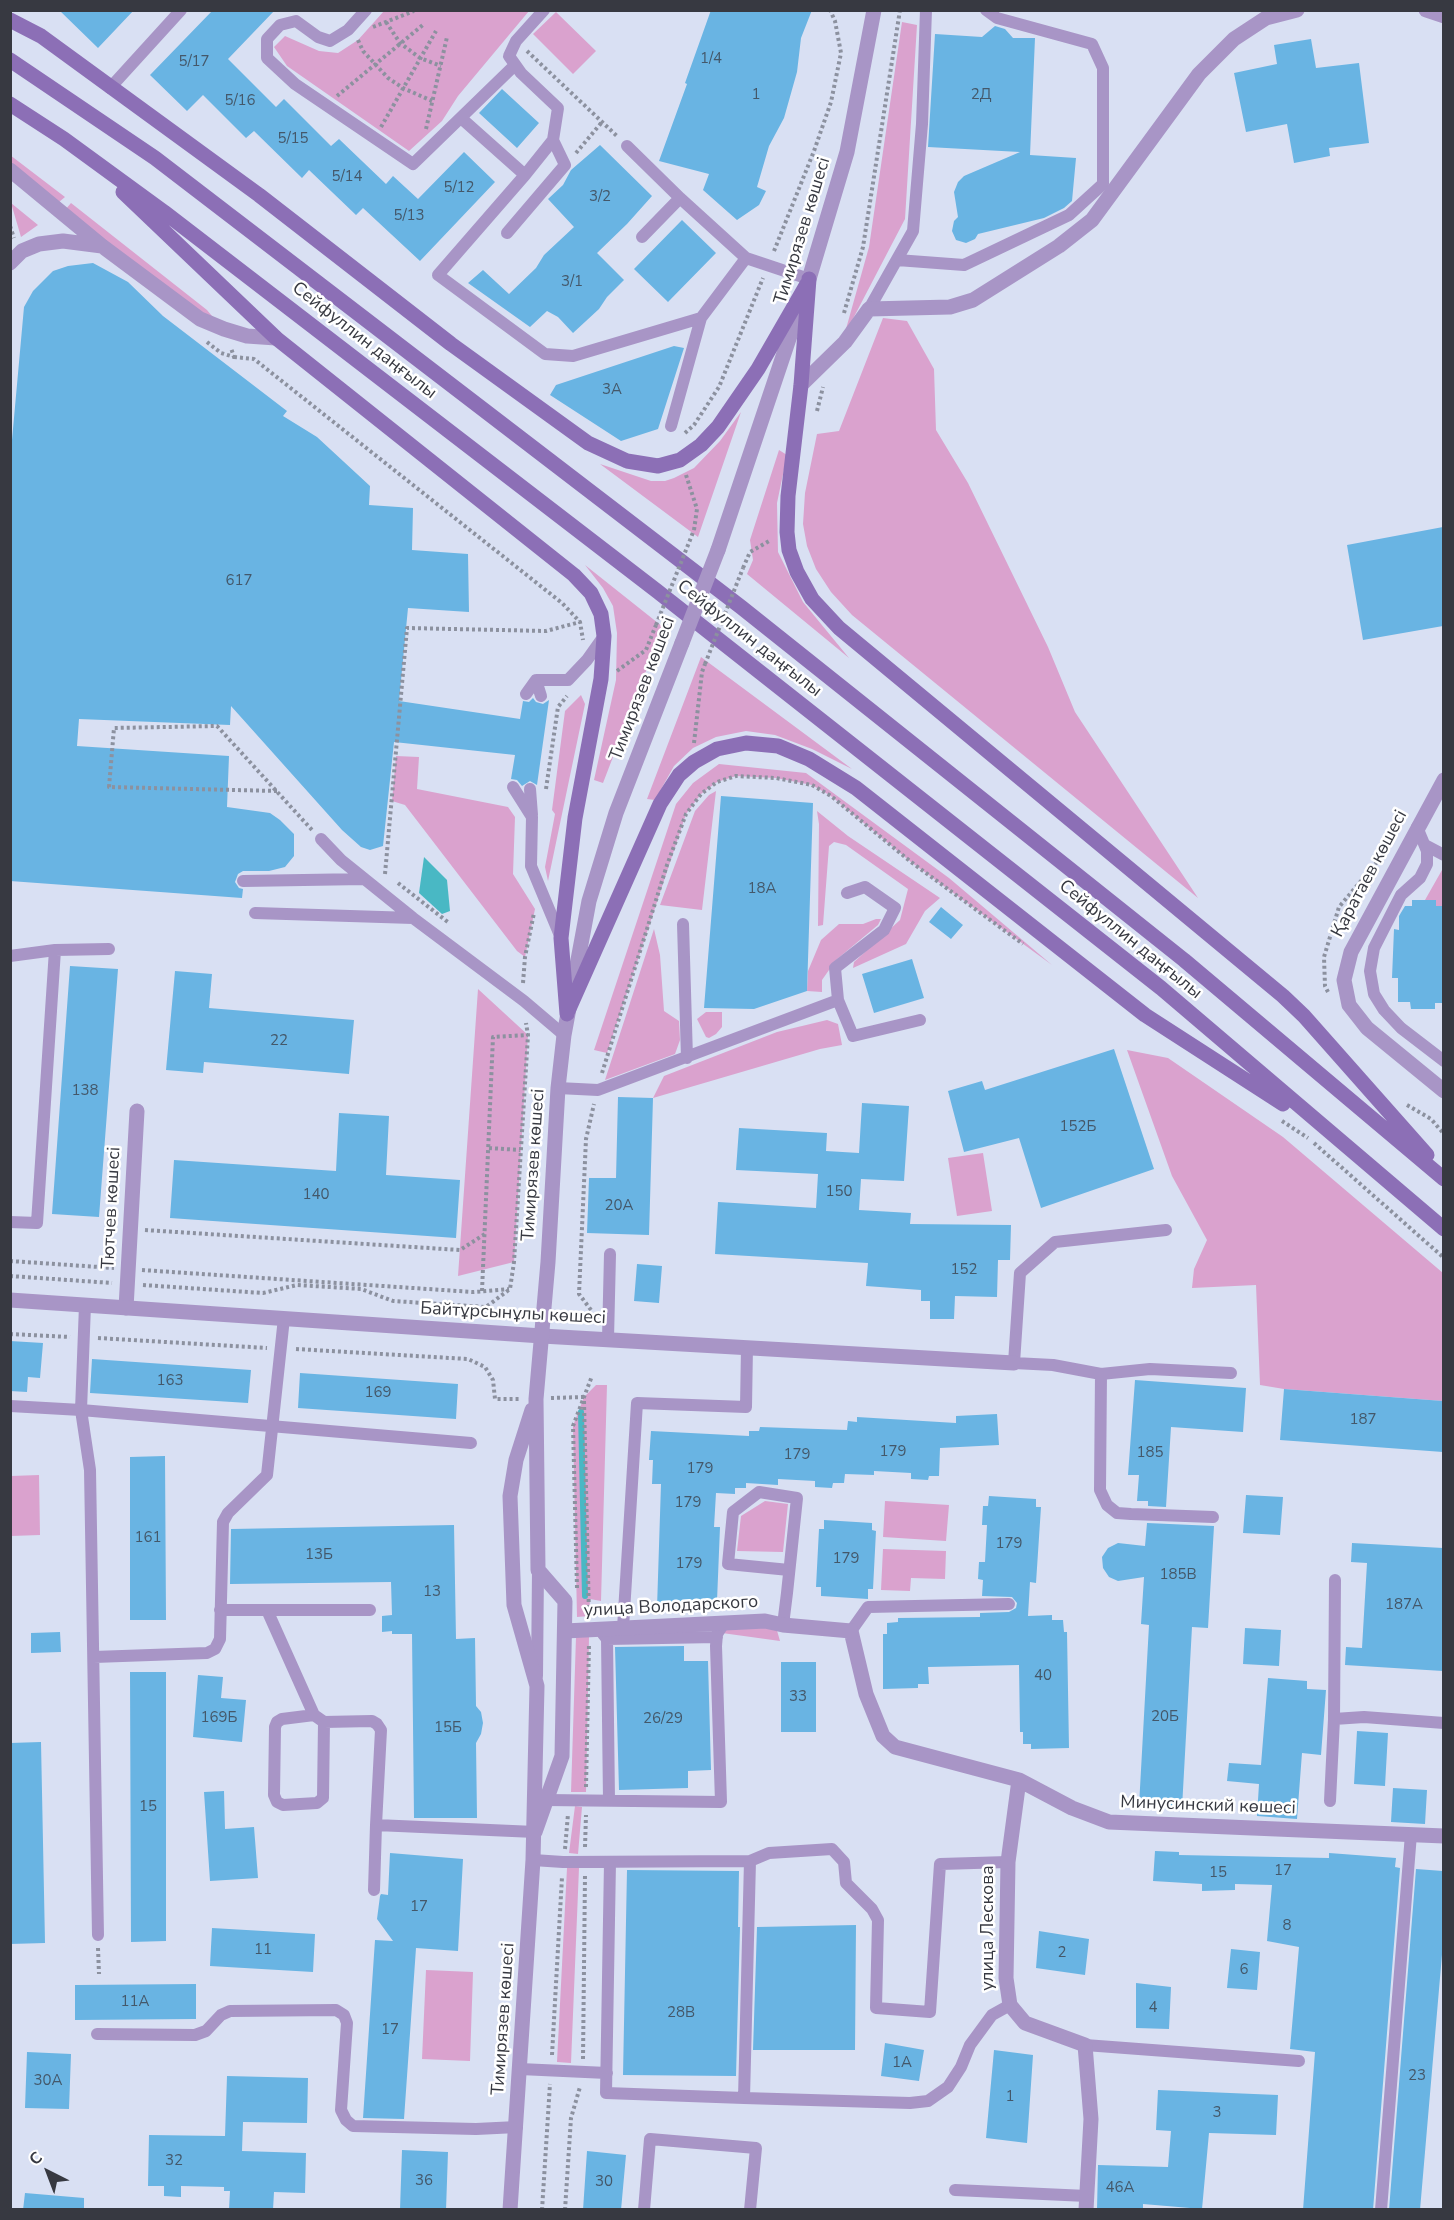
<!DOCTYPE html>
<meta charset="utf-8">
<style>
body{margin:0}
#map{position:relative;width:1454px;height:2220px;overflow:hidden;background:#d9e0f3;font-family:"Nunito Sans",sans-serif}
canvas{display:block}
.frame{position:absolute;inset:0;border:12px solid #373941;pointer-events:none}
.north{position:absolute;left:18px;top:2142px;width:60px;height:60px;-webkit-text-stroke:4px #fff;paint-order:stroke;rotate:318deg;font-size:16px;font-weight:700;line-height:24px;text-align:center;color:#373941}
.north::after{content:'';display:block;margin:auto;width:21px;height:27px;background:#373941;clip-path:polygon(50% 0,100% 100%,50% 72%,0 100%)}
</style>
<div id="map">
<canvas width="1454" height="2220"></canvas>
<div class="frame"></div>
<div class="north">С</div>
</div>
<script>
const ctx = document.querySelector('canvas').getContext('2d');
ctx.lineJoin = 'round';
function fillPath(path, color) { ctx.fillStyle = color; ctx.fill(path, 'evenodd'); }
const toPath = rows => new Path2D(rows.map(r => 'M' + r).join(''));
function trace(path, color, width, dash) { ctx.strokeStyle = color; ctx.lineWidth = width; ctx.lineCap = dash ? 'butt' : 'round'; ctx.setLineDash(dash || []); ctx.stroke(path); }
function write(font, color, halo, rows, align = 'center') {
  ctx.font = font + ' "Nunito Sans",sans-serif'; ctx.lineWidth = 5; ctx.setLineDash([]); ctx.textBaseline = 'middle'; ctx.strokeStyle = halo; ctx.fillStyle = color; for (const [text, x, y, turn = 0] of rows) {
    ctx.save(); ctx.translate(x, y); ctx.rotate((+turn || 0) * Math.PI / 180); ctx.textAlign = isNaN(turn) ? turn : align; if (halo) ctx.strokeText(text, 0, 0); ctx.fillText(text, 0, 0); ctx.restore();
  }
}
const green = toPath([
 [384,11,384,10,529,11,458,96,442,121,409,151,287,66,274,47,285,36,319,51,338,53,358,40],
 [556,12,596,51,573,74,533,34],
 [902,22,917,25,905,219,844,336,869,247],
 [10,155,65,197,59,202,11,165],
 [11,203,38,225,21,237],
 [71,203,207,310,217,322,200,314,65,210],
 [883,318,907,321,934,369,936,430,968,483,1048,647,1075,712,1198,898,852,615,831,592,816,569,807,546,803,524,805,493,817,434,839,431],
 [741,412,698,537,600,464,651,481,665,481,674,478,694,468,720,441],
 [779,450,787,455,777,503,778,552,803,602,849,658,747,574,753,560,750,540],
 [585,565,663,627,603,783,594,780,616,680,617,633,613,606,603,588],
 [701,657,852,769,812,749,775,735,746,731,716,737,693,748,674,766,655,800,647,799],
 [581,695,585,704,548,881,545,867,555,814,552,810,565,711],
 [396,756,419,757,417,789,508,807,515,817,513,874,535,909,525,957,517,951,405,805,392,801],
 [719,764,806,773,949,878,1052,965,911,862,831,796,812,785,776,778,736,776,717,782,701,794,686,814,607,1053,594,1050,676,804,693,783],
 [716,791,702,910,660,905,695,811,709,795],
 [817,811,848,836,940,898,925,911,906,944,853,968,854,962,900,920,908,889,846,845,834,842,829,846,823,925,818,926,819,824],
 [1442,870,1443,906,1436,906,1436,900,1425,900],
 [876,919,881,919,878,925,836,960,822,980,822,992,807,991,808,971,821,940,839,924,863,924],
 [654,929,660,955,664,1011,679,1021,680,1040,675,1054,605,1080],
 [478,989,528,1035,514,1262,458,1276],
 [706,1012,722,1012,722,1027,716,1034,709,1038,706,1037,697,1019],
 [827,1020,838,1024,842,1045,820,1049,653,1098,664,1076,777,1032],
 [1127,1050,1168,1058,1283,1137,1443,1273,1443,1401,1284,1389,1260,1385,1256,1285,1192,1288,1194,1269,1207,1240,1172,1176],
 [983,1153,992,1211,957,1216,948,1158],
 [596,1385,607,1385,601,1601,590,1599,589,1616,577,1617,573,1426,584,1397],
 [39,1475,40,1535,11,1536,11,1476],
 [765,1501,788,1504,783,1552,737,1551,741,1516],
 [885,1501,949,1505,946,1541,883,1537],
 [883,1549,946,1551,945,1579,911,1578,910,1591,881,1590],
 [726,1626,776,1627,780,1641,722,1633],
 [576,1637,589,1637,586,1792,571,1792],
 [575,1806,582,1807,578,1854,569,1853],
 [567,1868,579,1868,571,2063,557,2062],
 [426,1970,473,1972,470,2061,422,2059]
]);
const water = toPath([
 [424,857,447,880,450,911,442,914,419,893]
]);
const stream = toPath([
 [581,1412,585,1596]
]);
const building = toPath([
 [59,10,134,10,98,48],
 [213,10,275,10,228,59,276,107,284,99,331,146,339,139,386,184,393,176,418,199,464,152,495,182,420,261,363,208,356,215,309,170,302,178,254,131,246,138,203,95,187,111,150,75],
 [711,10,812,10,801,38,797,72,784,118,769,146,757,187,766,191,759,205,737,220,703,190,709,174,659,161,687,84,685,83],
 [995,26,1005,29,1013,38,1035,38,1030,155,1076,158,1072,201,1064,208,1044,218,978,234,975,239,966,243,956,240,952,231,954,221,958,217,954,192,958,182,964,176,1020,152,928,147,935,34,982,37],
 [1311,39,1316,68,1359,63,1369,143,1329,148,1330,156,1294,163,1287,124,1246,132,1234,73,1277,64,1274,45],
 [502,89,539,123,517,148,479,113],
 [600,145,652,196,627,224,597,253,624,280,607,297,599,309,573,333,558,317,547,311,530,327,468,283,483,270,509,294,536,268,544,255,574,227,548,199,563,185,571,170],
 [682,220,716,253,668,302,634,269],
 [93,263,128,282,163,316,287,411,283,416,317,437,370,486,369,505,413,508,412,550,468,554,469,612,408,608,399,701,520,719,523,701,529,702,533,698,536,702,543,704,549,700,537,785,530,781,522,786,517,780,511,779,515,755,394,742,383,846,370,850,361,847,342,830,231,706,230,725,79,719,77,746,229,756,227,807,270,813,280,820,294,834,294,856,285,867,269,871,243,871,238,874,235,882,239,888,243,889,242,898,10,881,10,462,24,307,33,291,53,271,68,266],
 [674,346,684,348,658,429,621,441,550,395,556,385],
 [1443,527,1443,626,1363,640,1347,545],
 [721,796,813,803,807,991,754,1009,704,1008],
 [1412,900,1436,900,1436,906,1443,906,1443,1003,1435,1003,1435,1009,1411,1009,1410,1002,1398,1002,1398,978,1392,978,1394,929,1399,930,1399,916,1405,906,1412,906],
 [941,907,963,925,951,939,929,922],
 [912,959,924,998,874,1013,862,974],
 [70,966,118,969,99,1217,52,1214],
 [175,971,212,974,209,1008,354,1020,349,1074,204,1062,203,1073,166,1070],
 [1114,1049,1154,1169,1041,1208,1019,1138,964,1152,948,1091,982,1081,985,1090],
 [618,1097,653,1098,649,1235,587,1233,589,1178,616,1178],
 [862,1103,909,1106,904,1181,861,1179,859,1210,911,1213,910,1224,1011,1225,1010,1260,998,1260,997,1297,955,1296,954,1319,930,1319,930,1301,921,1301,921,1290,866,1286,868,1263,715,1254,718,1202,816,1208,818,1174,736,1170,739,1128,827,1133,826,1151,859,1153],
 [339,1113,389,1116,386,1175,460,1180,456,1238,170,1218,174,1160,336,1171],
 [637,1264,662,1266,659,1303,634,1301],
 [10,1341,43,1343,40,1378,28,1377,27,1392,10,1391],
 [92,1359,251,1370,248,1403,90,1393],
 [300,1373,458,1384,456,1419,298,1408],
 [1135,1380,1246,1388,1243,1432,1171,1427,1166,1507,1148,1506,1148,1501,1137,1501,1139,1475,1128,1475],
 [1284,1389,1443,1401,1443,1452,1280,1440],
 [997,1414,999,1445,940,1448,939,1476,929,1476,928,1480,911,1479,911,1473,874,1471,874,1475,845,1474,844,1483,833,1483,832,1488,815,1487,815,1481,778,1479,778,1485,746,1483,746,1488,735,1488,735,1494,716,1493,714,1527,720,1527,717,1601,712,1600,712,1611,657,1608,661,1484,652,1484,653,1460,649,1460,651,1431,749,1436,749,1431,759,1431,760,1427,847,1430,848,1421,857,1422,857,1417,956,1423,956,1416],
 [165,1456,166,1620,130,1620,130,1457],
 [1246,1495,1283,1497,1280,1535,1243,1533],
 [989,1496,1036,1499,1036,1507,1041,1507,1036,1583,1030,1582,1028,1616,1052,1615,1052,1620,1063,1620,1064,1632,1067,1632,1069,1748,1031,1749,1031,1744,1023,1744,1023,1732,1020,1732,1019,1665,928,1667,929,1684,918,1684,918,1688,883,1689,883,1634,887,1634,887,1623,898,1622,898,1618,980,1617,980,1613,1009,1612,1016,1608,1017,1603,1012,1597,982,1596,983,1580,978,1579,979,1562,985,1562,987,1525,982,1525,983,1506,988,1506],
 [824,1520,872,1523,872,1530,876,1531,873,1589,868,1589,868,1599,821,1596,821,1587,816,1587,819,1529,824,1529],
 [1147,1523,1214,1526,1208,1628,1192,1627,1182,1808,1139,1806,1149,1625,1141,1624,1144,1577,1118,1581,1109,1577,1103,1568,1102,1557,1108,1548,1118,1543,1145,1546],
 [454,1525,456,1639,475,1638,476,1706,481,1712,483,1723,481,1734,476,1743,477,1818,414,1818,412,1634,392,1634,392,1631,382,1632,382,1616,392,1615,391,1582,230,1584,231,1529],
 [1352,1543,1443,1548,1443,1671,1345,1665,1346,1647,1362,1648,1367,1563,1351,1562],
 [1245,1628,1281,1630,1279,1666,1243,1664],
 [60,1632,61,1652,31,1653,31,1633],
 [684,1646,684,1661,708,1661,711,1770,688,1771,688,1788,619,1790,615,1647],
 [781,1662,816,1662,816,1732,781,1732],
 [130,1672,166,1672,166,1941,131,1942],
 [198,1675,223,1677,221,1698,246,1700,242,1742,193,1737],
 [1268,1678,1307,1681,1307,1689,1326,1690,1321,1755,1302,1753,1297,1819,1257,1816,1259,1784,1227,1781,1229,1763,1261,1765],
 [1357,1731,1388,1733,1385,1786,1354,1784],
 [41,1742,45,1943,10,1944,10,1743],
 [1393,1788,1427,1790,1425,1824,1391,1822],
 [224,1791,225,1829,254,1827,258,1878,210,1881,204,1792],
 [1155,1851,1179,1852,1179,1855,1329,1858,1329,1853,1396,1858,1395,1867,1400,1868,1373,2210,1303,2210,1315,2052,1290,2049,1299,1947,1267,1941,1272,1885,1235,1884,1235,1890,1202,1891,1202,1884,1153,1881],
 [390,1853,463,1859,458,1951,416,1948,404,2119,363,2118,375,1940,393,1941,377,1919,380,1896,381,1894,388,1895],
 [1416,1869,1443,1871,1443,1943,1420,2210,1389,2210],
 [627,1870,739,1871,738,1927,740,1927,736,2076,623,2075],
 [856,1925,855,2050,753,2050,757,1927],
 [212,1928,315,1934,313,1972,210,1966],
 [1039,1931,1089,1939,1085,1975,1036,1968],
 [1231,1949,1260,1952,1257,1990,1227,1988],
 [1136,1983,1171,1987,1169,2029,1136,2028],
 [196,1984,196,2019,75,2020,75,1985],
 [885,2043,924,2050,919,2081,881,2076],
 [994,2050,1033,2055,1027,2143,986,2138],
 [27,2052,71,2054,69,2109,25,2108],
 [227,2076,308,2078,307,2123,243,2122,242,2151,306,2153,305,2193,274,2192,273,2210,229,2210,230,2191,224,2191,224,2187,181,2186,181,2197,164,2196,164,2186,148,2186,149,2135,225,2136],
 [1158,2090,1278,2095,1276,2135,1209,2133,1202,2209,1143,2204,1143,2210,1097,2210,1098,2165,1168,2167,1171,2131,1156,2130],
 [402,2150,448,2152,446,2210,400,2210],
 [587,2151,626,2155,621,2210,583,2210],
 [25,2193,84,2198,84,2210,23,2210]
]);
const path = toPath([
 [386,22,400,43,420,58,441,66],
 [373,27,414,11],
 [358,40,363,51,388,78,403,88,432,101],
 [527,51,618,137],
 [337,96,424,24],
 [381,127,436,31],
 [426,129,447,37],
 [576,153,602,122],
 [10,226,14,238],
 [774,251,814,151,831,102,841,53,835,21,830,10],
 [844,313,863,247,900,10],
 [207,342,221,353,234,357,231,348],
 [234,357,254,359,562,603,580,622,583,640],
 [817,411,823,387],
 [685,433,694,425,719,387,763,278],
 [686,475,697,509,694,530],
 [743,568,750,552,771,540],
 [617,671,646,650,656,625],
 [694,743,702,672,705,664],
 [546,789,558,707,567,696],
 [277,791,109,787,114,728,217,726,312,830],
 [385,874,407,628,546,631,580,622],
 [398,883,449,923],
 [523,983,525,957,534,913],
 [1328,992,1325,986,1324,957,1339,907,1382,856],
 [602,1073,667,865,686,814,701,794,717,782,736,776,776,778,812,785,831,796,911,862,1023,944],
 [1407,1105,1431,1119,1444,1134],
 [1282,1121,1308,1138],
 [1314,1143,1444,1258],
 [489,1148,520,1150],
 [145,1230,460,1250,485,1234],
 [10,1261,114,1268],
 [142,1270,473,1292,509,1289],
 [10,1276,112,1283],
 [143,1285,263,1293,297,1285,361,1289,393,1301,486,1307,510,1289,514,1262,528,1035,526,1023],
 [482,1291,493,1037,528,1035],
 [591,1310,579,1294,586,1139,594,1104],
 [10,1334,70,1337],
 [98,1338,267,1348],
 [296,1349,468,1359,485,1367,493,1380,495,1399,520,1399],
 [551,1398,584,1397],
 [584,1401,589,1616],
 [577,1588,573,1426,592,1376],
 [586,1787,589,1644],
 [585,1847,586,1815],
 [565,1849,568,1814],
 [98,1948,99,1974],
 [552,2055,562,1877],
 [583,2059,585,1875],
 [542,2210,550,2084],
 [565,2210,571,2118,580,2087]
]);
const service = toPath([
 [366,10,348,30,330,41,318,37,296,21,280,25,267,39,267,58,295,84,413,164,515,65],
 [544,10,516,41,509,56,521,73,558,108,553,140,525,175,438,275,545,354,573,356,701,318],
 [110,88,181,10],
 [461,118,525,175],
 [627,146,680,198],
 [507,233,565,165,553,140],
 [642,237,680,198,746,258,809,279],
 [897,260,964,265,1069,215,1103,184,1103,68,1092,44,997,18,986,10],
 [869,309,913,231,922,124,926,10],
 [671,426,701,318,746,258],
 [536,680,541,696],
 [526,694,536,680,568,680,587,660,604,636],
 [513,787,532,817,531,866,561,938],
 [530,789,532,815],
 [1417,827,1427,851,1427,864,1420,878,1401,895,1374,948,1370,971,1374,994,1384,1010,1401,1028,1444,1061],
 [321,839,341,860,413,918,524,1001,564,1035],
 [1425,845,1444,855],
 [243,881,364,879],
 [255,913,413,918],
 [683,924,687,1058],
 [10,956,55,950,109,949],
 [838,1000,835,968,884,930,895,908,865,887,847,893],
 [558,1088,598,1090,838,1000,853,1036,920,1020],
 [10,1222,37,1223,55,950],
 [1166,1230,1055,1242,1020,1273,1014,1363,1053,1365,1101,1374,1150,1369,1231,1373],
 [85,1305,81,1410,90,1470,98,1935],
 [608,1339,610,1254],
 [1101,1374,1100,1490,1107,1505,1117,1513,1131,1514,1213,1517],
 [10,1406,81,1410,471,1443],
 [220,1610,370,1610],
 [267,1610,314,1715,324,1722,323,1798,317,1803,283,1805,277,1802,274,1795,275,1727,277,1722,282,1719,314,1715],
 [783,1625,787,1593,797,1498,759,1492,733,1512,728,1564,789,1570],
 [623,1628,637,1403,746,1407,747,1347],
 [851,1631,868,1607,1009,1604],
 [603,1634,607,1639,717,1637],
 [607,1639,609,1800],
 [94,1657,207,1653,215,1649,220,1639,223,1522,228,1513,267,1475,284,1318],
 [537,1676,538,1570],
 [1334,1719,1364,1717,1444,1723],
 [324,1722,372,1721,377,1724,381,1730,376,1825,535,1832],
 [546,1800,721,1802,716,1646,717,1634,724,1623],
 [1330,1801,1334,1719,1335,1580],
 [533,1860,563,1862,750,1861,744,2098,910,2103,928,2101,948,2087,961,2067,970,2045,992,2015,1010,2005],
 [750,1861,769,1853,832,1849,844,1862,846,1883,872,1909,878,1920,876,2008,930,2012,940,1864,1008,1862],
 [610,1862,606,2093,744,2098],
 [374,1890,376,1825],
 [97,2034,195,2035,206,2031,221,2015,230,2011,336,2010,344,2015,347,2023,341,2110,346,2120,353,2126,476,2129,517,2127],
 [1085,2045,1299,2061],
 [520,2069,607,2073],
 [955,2190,1087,2196],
 [644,2210,650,2139,756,2148,750,2210],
 [1381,2210,1411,1834]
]);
const minor = toPath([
 [1426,10,1444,16],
 [10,170,102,246,200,319,224,329,247,336,276,338],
 [10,263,22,251,39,244,63,241,102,246],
 [801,385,845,342,869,309,950,307,973,300,1059,246,1092,220,1199,74,1234,39,1266,18,1297,10],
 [1444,780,1351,952,1344,980,1349,1005,1367,1028,1444,1091],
 [126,1308,137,1111],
 [542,1336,1014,1363],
 [565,1631,765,1621,783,1625,851,1631,866,1694,883,1736,895,1747,1019,1780,1072,1808,1109,1822,1444,1836],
 [1019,1780,1008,1862,1006,1978,1010,2005,1025,2023,1085,2045,1091,2119,1086,2210]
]);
const tertiary = toPath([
 [718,550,809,279,847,152,874,10],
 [10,1300,542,1336],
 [535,1832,562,1756,565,1601,538,1570,536,1399,548,1262,558,1088,564,1035,589,901,616,813,682,643],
 [510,2210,533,1860,537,1686,514,1605,510,1496,516,1460,532,1410]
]);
const secondary = toPath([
 [10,20,41,36,259,195,451,344,588,443,627,461,658,466,680,460,701,445,718,427,758,369,807,284],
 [10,60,155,158,741,607,1184,960,1444,1179],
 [10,104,64,139,164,212,657,591,1161,988,1444,1229],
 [123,192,276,338,574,575,591,593,601,614,604,636,601,679,575,818,561,938,567,1014],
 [809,279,801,385,788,496,787,532,789,550,797,572,812,599,839,628,1283,996,1304,1016,1427,1155],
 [568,1011,660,804,679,775,694,762,717,749,746,743,778,746,809,759,856,788,1145,1015,1283,1104]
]);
const pathBridge = toPath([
 [656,625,694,530],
 [705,664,743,568]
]);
const tertiaryBridge = toPath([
 [682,643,718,550]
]);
const numberNames = [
 ["1/4",711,59],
 ["5/17",194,62],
 ["1",756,95],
 ["2Д",981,95],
 ["5/16",240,101],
 ["5/15",293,139],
 ["5/14",347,177],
 ["5/12",459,188],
 ["3/2",600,197],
 ["5/13",409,216],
 ["3/1",572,282],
 ["3А",612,390],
 ["617",239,581],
 ["18А",762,889],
 ["22",279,1041],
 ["138",85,1091],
 ["152Б",1078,1127],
 ["150",839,1192],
 ["140",316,1195],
 ["20А",619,1206],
 ["152",964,1270],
 ["163",170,1381],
 ["169",378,1393],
 ["187",1363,1420],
 ["179",893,1452],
 ["185",1150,1453],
 ["179",797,1455],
 ["179",700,1469],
 ["179",688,1503],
 ["161",148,1538],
 ["179",1009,1544],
 ["13Б",319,1555],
 ["179",846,1559],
 ["179",689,1564],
 ["185В",1178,1575],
 ["13",432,1592],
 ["187А",1404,1605],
 ["40",1043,1676],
 ["33",798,1697],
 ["20Б",1165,1717],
 ["169Б",219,1718],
 ["26/29",663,1719],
 ["15Б",448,1728],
 ["15",148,1807],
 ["17",1283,1871],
 ["15",1218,1873],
 ["17",419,1907],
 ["8",1287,1926],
 ["11",263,1950],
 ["2",1062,1953],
 ["6",1244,1970],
 ["11А",135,2002],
 ["4",1153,2008],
 ["28В",681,2013],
 ["17",390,2030],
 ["1А",902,2063],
 ["23",1417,2076],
 ["30А",48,2081],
 ["1",1010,2097],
 ["3",1217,2113],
 ["32",174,2161],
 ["36",424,2181],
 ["30",604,2182],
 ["46А",1120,2188]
];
const streetNames = [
 ["Тимирязев көшесі",803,231,-73],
 ["Сейфуллин даңғылы",364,341,38],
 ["Сейфуллин даңғылы",749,639,38],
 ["Тимирязев көшесі",643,689,-69],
 ["Қаратаев көшесі",1370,874,-62],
 ["Сейфуллин даңғылы",1130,940,39],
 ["Тимирязев көшесі",534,1165,-86],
 ["Тютчев көшесі",112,1208,-87],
 ["Байтұрсынұлы көшесі",513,1314,3],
 ["улица Володарского",671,1607,-3],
 ["Минусинский көшесі",1208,1806,2],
 ["улица Лескова",989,1928,-90],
 ["Тимирязев көшесі",504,2019,-86]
];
fillPath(green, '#daa2ce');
fillPath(water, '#49b8c4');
trace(stream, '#49b8c4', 6);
fillPath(building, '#69b4e3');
trace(path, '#8c919f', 4, [3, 3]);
trace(service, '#a895c6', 12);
trace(minor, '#a895c6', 15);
trace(tertiary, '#a895c6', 15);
trace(secondary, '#8c6fb6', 15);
trace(pathBridge, '#8c919f', 4, [3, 3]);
trace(tertiaryBridge, '#a895c6', 15);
write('15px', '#44586a', null, numberNames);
write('18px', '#373941', '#fff', streetNames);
</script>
